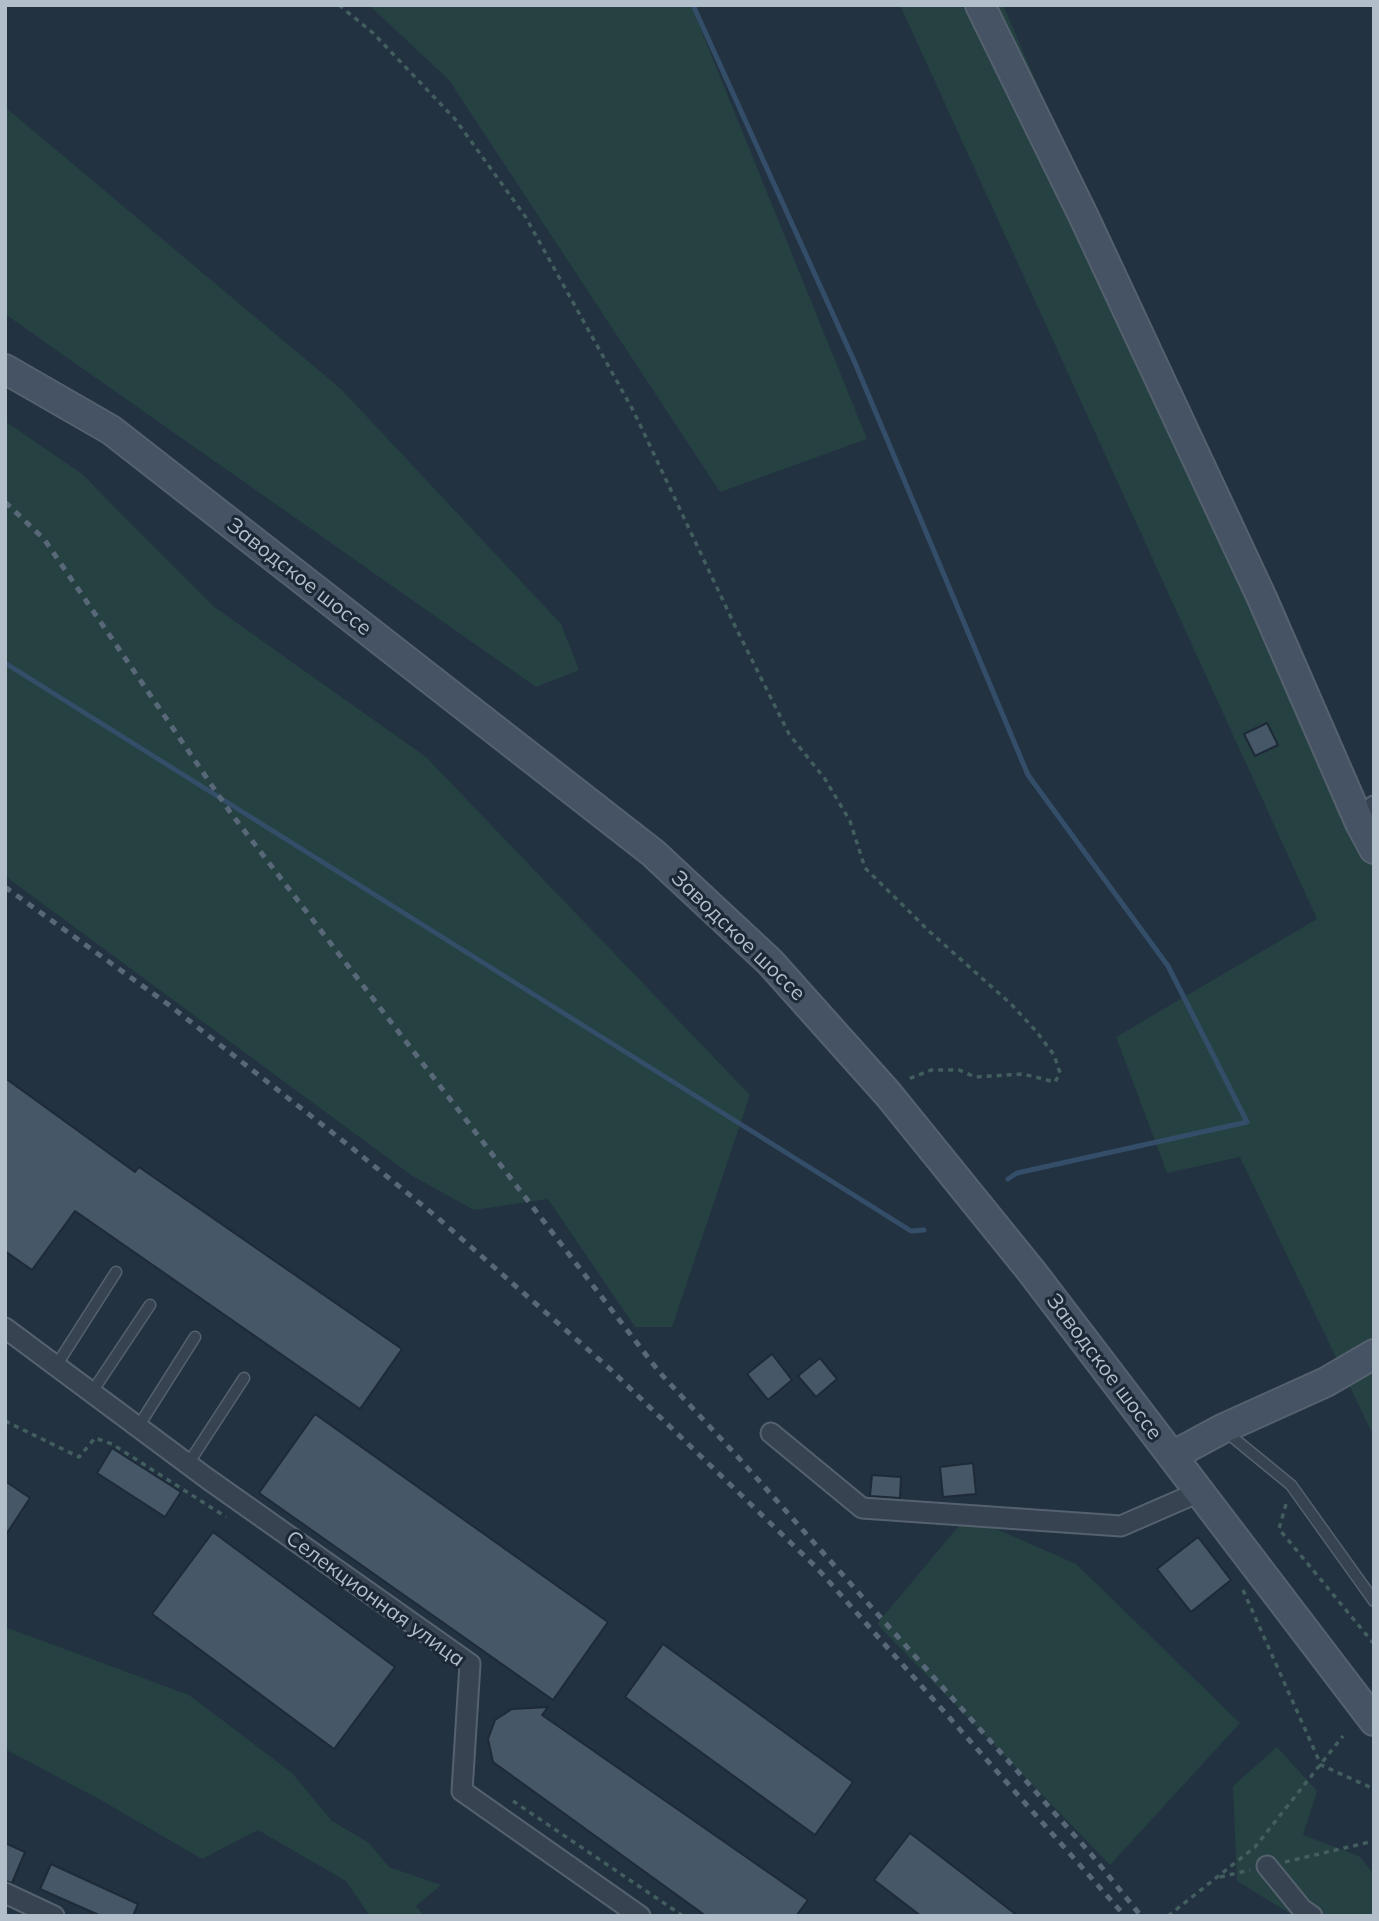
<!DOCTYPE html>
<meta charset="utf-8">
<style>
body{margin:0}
#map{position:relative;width:1379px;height:1921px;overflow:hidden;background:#223241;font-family:Mulish,sans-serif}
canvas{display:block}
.frame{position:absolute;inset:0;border:7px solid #b3becb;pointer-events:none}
</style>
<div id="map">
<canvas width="1379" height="1921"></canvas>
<div class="frame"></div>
</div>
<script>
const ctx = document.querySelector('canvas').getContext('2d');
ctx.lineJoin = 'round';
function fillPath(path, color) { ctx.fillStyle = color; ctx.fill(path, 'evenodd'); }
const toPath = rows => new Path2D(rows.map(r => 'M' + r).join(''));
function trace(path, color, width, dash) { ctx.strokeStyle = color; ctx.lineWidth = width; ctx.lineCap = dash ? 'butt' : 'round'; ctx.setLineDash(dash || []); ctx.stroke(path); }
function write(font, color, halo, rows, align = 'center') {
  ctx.font = font + ' Mulish,sans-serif'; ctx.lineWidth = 6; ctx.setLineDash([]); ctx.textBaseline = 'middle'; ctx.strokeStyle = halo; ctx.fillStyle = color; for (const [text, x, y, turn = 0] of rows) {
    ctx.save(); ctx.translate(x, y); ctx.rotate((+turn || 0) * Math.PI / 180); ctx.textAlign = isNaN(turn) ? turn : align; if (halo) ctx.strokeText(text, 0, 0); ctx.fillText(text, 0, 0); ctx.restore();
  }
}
const green = toPath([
 [369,5,691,5,867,439,720,492,449,80],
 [900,5,1003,5,1361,833,1374,830,1374,1437,1240,1157,1167,1173,1116,1037,1317,919],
 [5,107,341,389,561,624,579,670,536,687,5,314],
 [5,421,82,474,213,606,426,757,750,1095,672,1327,635,1327,548,1199,474,1210,411,1175,5,876],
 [967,1516,1076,1564,1240,1723,1110,1865,877,1624],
 [5,1627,189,1695,292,1773,332,1821,369,1843,389,1867,441,1885,416,1906,424,1916,370,1916,346,1881,258,1830,202,1859,99,1799,5,1749],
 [1277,1747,1317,1791,1303,1835,1359,1856,1374,1874,1374,1916,1294,1916,1237,1881,1233,1786]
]);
const stream = toPath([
 [693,5,855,363,1028,775,1168,966,1247,1122,1017,1173,1008,1179],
 [5,663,911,1231,924,1230]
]);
const building = toPath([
 [1267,723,1278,745,1255,756,1244,734,1267,723],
 [5,1078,135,1172,139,1167,402,1349,360,1409,75,1211,32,1270,5,1251,5,1078],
 [772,1354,792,1380,768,1400,747,1374,772,1354],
 [820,1358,837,1379,816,1397,798,1376,820,1358],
 [315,1414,608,1622,553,1700,259,1493,315,1414],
 [112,1448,181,1492,165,1517,97,1473,112,1448],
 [973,1463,976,1494,943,1497,940,1467,973,1463],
 [872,1475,901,1477,900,1498,870,1496,872,1475],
 [5,1481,30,1498,5,1536,5,1481],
 [213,1532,395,1667,334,1749,152,1614,213,1532],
 [1198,1537,1231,1580,1191,1612,1157,1569,1198,1537],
 [663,1644,853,1782,815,1835,625,1697,663,1644],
 [548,1707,542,1715,808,1900,796,1916,706,1916,493,1762,488,1739,495,1720,512,1709,548,1707],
 [910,1833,1018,1916,921,1916,874,1880,910,1833],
 [5,1843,25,1852,12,1883,5,1881,5,1843],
 [51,1864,138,1904,133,1916,101,1916,40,1889,51,1864]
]);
const path = toPath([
 [339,5,373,33,455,119,525,216,634,412,736,628,789,734,825,779,850,821,865,868,930,932,1011,1004,1036,1031,1054,1055,1060,1073,1055,1082,1023,1074,975,1077,959,1070,931,1070,906,1080],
 [5,1421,79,1457,95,1438,112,1444,226,1517],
 [1286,1504,1279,1529,1374,1644],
 [1243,1590,1321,1765,1374,1789],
 [513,1801,683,1916],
 [1285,1862,1374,1841],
 [1220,1877,1250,1870],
 [1168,1916,1255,1847,1343,1736]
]);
const lane = toPath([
 [56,1366,116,1272],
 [92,1392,150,1305],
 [138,1427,195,1337],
 [1225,1431,1291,1485,1374,1601],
 [188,1464,244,1378]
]);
const street = toPath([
 [1360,823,1374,806],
 [5,1328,208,1479,470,1664,462,1791,640,1916],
 [771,1433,862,1508,1121,1526,1199,1492],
 [1267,1866,1302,1909,1312,1916],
 [5,1893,54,1916]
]);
const secondary = toPath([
 [980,5,1083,215,1262,598,1360,823,1374,849],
 [5,369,111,430,653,853,770,962,888,1094,1032,1272,1374,1721],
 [1172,1456,1222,1429,1326,1382,1374,1354]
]);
const rail = toPath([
 [5,502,44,539,230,812,660,1373,737,1456,1091,1854,1141,1916],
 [5,887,169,1005,352,1148,438,1218,609,1368,817,1568,1125,1916]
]);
const streetNames = [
 ["Заводское шоссе",299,577,38],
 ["Заводское шоссе",738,936,44],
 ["Заводское шоссе",1104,1367,53],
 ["Селекционная улица",375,1599,36]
];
fillPath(green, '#254142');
trace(stream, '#344e69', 5);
fillPath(building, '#465768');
trace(building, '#1e2a38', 2);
trace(lane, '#55616e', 13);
trace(street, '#55616e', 23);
trace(secondary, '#55616e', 32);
trace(path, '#435e5f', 3.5, [5, 5]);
trace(lane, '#374351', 10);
trace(street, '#374351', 19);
trace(secondary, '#455364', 28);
trace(rail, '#596878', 5, [7, 7]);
write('21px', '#b3becb', '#1c2836', streetNames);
</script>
